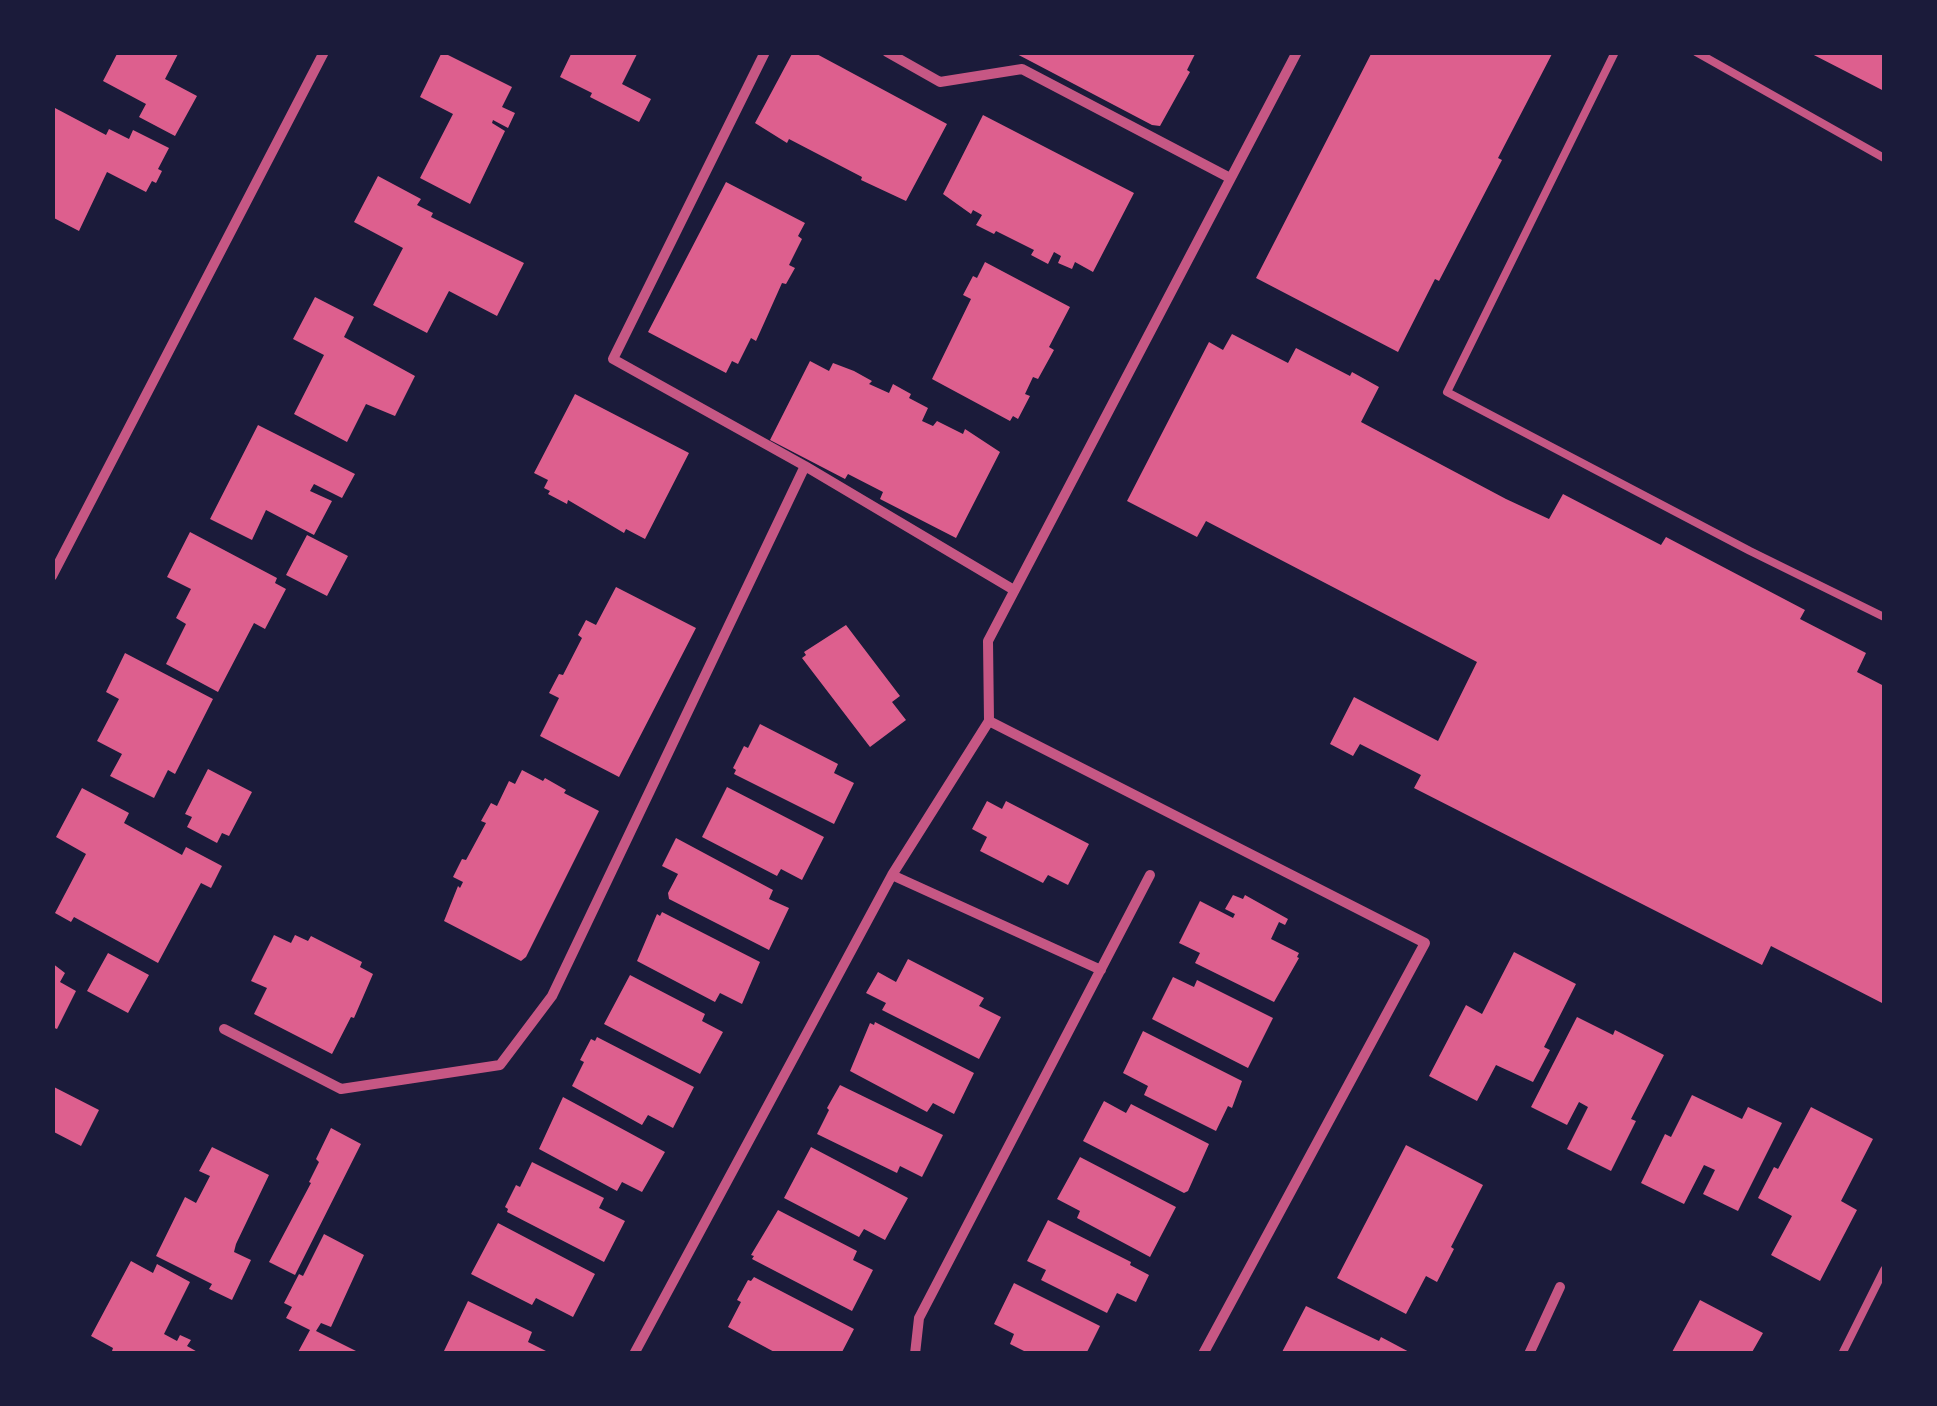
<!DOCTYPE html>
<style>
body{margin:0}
#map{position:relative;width:1937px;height:1406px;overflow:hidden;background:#1b1b3a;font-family:Georgia,serif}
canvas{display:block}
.frame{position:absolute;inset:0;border:55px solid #1b1b3a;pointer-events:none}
</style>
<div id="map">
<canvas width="1937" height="1406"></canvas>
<div class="frame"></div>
</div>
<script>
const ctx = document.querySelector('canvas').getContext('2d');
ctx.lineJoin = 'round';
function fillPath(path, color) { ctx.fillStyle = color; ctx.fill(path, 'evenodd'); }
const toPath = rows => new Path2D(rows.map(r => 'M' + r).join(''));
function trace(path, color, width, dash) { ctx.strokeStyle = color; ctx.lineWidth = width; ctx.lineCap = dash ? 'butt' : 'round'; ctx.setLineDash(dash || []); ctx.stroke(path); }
const building = toPath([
 [118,52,179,52,165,79,197,96,175,136,139,117,146,104,103,81],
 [442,52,512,87,502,107,515,113,508,128,493,120,492,123,505,131,470,204,420,178,453,114,420,97],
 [572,52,638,52,622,84,651,99,639,122,590,97,592,93,560,77],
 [793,52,813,52,947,124,906,201,861,180,862,177,789,139,787,143,755,123],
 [1013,52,1196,52,1187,70,1190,72,1160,126,1152,125],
 [1372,52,1553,52,1498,158,1502,160,1439,281,1435,279,1398,352,1256,278],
 [1808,52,1884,52,1884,91],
 [55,108,106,135,109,129,129,139,133,130,169,148,158,169,162,171,156,183,152,181,146,192,107,172,79,231,52,217],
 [983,115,1134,193,1093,272,1075,262,1072,269,1058,263,1061,256,1054,252,1048,264,1031,255,1034,250,996,231,994,234,976,225,982,215,973,210,971,214,943,194],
 [378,176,421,199,417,205,433,213,431,217,524,263,497,316,449,291,427,333,373,305,403,248,354,222],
 [726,182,805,223,798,236,802,239,789,265,795,268,786,284,782,283,756,341,751,338,738,364,732,361,726,373,648,332],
 [985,262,1070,307,1049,347,1054,350,1038,379,1033,377,1025,394,1030,396,1018,419,1013,416,1010,421,932,379,971,299,963,295,973,276,977,278],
 [315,297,354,317,344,337,415,376,395,416,366,404,347,442,294,414,324,355,293,339],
 [1232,334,1288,363,1296,348,1350,376,1352,372,1379,387,1361,422,1506,499,1549,519,1563,494,1661,545,1666,537,1805,610,1800,619,1866,653,1857,672,1884,686,1884,1004,1771,946,1762,965,1414,788,1421,775,1360,744,1353,756,1330,744,1354,697,1438,741,1477,662,1206,521,1197,537,1127,501,1209,342,1223,350],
 [810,361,829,371,833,363,854,371,872,381,869,384,889,393,893,384,911,394,909,398,928,408,922,421,933,426,937,421,963,434,965,429,1000,452,956,538,880,499,883,492,848,474,845,479,770,440],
 [575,394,689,453,645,539,626,529,624,533,568,500,567,504,548,494,550,491,544,488,548,480,534,473],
 [258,425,355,474,342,498,314,484,310,491,332,501,314,535,266,510,252,540,210,519],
 [190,532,277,578,275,583,286,589,265,629,254,623,218,692,166,664,186,624,176,618,191,589,167,577],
 [307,535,348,556,327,596,286,575],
 [616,587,696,628,619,777,540,736,559,698,549,693,559,674,563,675,582,638,578,635,586,620,596,625],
 [846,625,900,696,892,702,906,720,870,747,802,658,806,655,804,652],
 [125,653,213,699,175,774,168,770,154,798,110,776,122,754,97,741,119,699,106,692],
 [760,724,838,764,834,773,854,783,834,824,734,774,736,770,733,768,744,746,748,748],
 [208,769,252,792,229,836,222,833,217,843,187,827,192,817,185,814],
 [522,770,543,781,545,778,566,790,564,793,599,811,526,957,521,961,444,921,458,886,460,888,463,882,453,877,462,859,466,860,486,823,481,821,491,803,497,806,509,781,515,784],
 [727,787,824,837,802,880,781,869,777,876,702,837],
 [82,788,129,813,124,823,182,855,186,847,222,866,211,888,201,883,158,963,74,917,71,922,55,913,86,854,56,837],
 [987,801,1002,809,1006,801,1089,844,1068,885,1048,875,1043,883,980,851,987,837,972,829],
 [676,838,773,890,769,899,789,908,769,950,669,899,668,893,678,874,662,866],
 [1233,895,1243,899,1245,895,1288,919,1285,925,1279,922,1271,939,1299,953,1297,957,1299,958,1274,1002,1195,963,1200,953,1179,943,1200,901,1233,918,1235,914,1225,909],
 [662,912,760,962,742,1004,720,993,715,1002,637,961,657,914,660,916],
 [274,935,291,943,295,935,308,941,311,936,362,962,360,967,373,974,354,1018,351,1017,332,1054,254,1014,267,988,251,981],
 [1514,952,1576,984,1544,1047,1550,1050,1533,1082,1496,1065,1477,1101,1429,1076,1466,1005,1482,1014],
 [108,953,149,975,128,1013,87,991],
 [908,959,984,998,979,1006,1001,1017,979,1059,882,1010,886,1003,866,993,878,972,896,982],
 [52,963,65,973,60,982,76,991,57,1029,52,1027],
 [630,975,705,1014,702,1021,723,1032,700,1074,604,1024],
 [1173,977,1194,987,1197,980,1273,1018,1248,1068,1152,1019],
 [1577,1017,1613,1035,1615,1030,1664,1055,1631,1119,1636,1121,1611,1171,1567,1149,1588,1107,1579,1102,1567,1125,1531,1107],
 [875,1022,974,1073,954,1114,933,1103,927,1112,850,1071,870,1023,874,1025],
 [1143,1031,1242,1081,1232,1108,1228,1106,1216,1131,1144,1095,1148,1086,1123,1073],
 [597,1037,694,1087,673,1128,648,1115,642,1125,572,1086,584,1062,580,1060,591,1039,595,1041],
 [840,1085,943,1135,922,1177,900,1166,897,1173,817,1134,829,1110,827,1108],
 [52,1086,99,1110,81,1146,52,1131],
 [1692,1095,1742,1119,1748,1107,1782,1123,1738,1211,1703,1194,1715,1170,1704,1165,1684,1204,1641,1183,1665,1134,1671,1137],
 [563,1097,665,1152,642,1192,622,1182,617,1191,539,1149],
 [1104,1101,1126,1113,1131,1104,1209,1144,1188,1191,1184,1193,1083,1141],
 [1811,1107,1873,1139,1841,1201,1857,1210,1820,1281,1771,1255,1792,1216,1758,1198,1774,1167,1778,1169],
 [331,1128,361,1144,295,1275,269,1262,311,1183,309,1182,319,1162,316,1159],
 [1406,1145,1483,1185,1451,1247,1454,1249,1437,1282,1426,1276,1406,1314,1337,1278],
 [212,1147,269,1175,236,1244,234,1252,251,1260,232,1300,209,1289,212,1284,156,1256,185,1197,196,1203,210,1176,199,1171],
 [811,1147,908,1198,885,1240,864,1229,859,1237,784,1198],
 [1080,1157,1176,1207,1150,1257,1077,1218,1080,1211,1057,1199],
 [532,1162,604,1198,599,1208,625,1221,604,1262,507,1212,508,1209,505,1207,516,1185,520,1187],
 [778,1210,857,1251,853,1260,873,1270,852,1311,752,1259,754,1256,751,1255],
 [1048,1220,1131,1262,1130,1265,1149,1275,1136,1302,1117,1293,1107,1313,1041,1280,1046,1270,1027,1261],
 [498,1223,595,1274,573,1317,536,1298,532,1305,471,1274],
 [324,1234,364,1255,331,1327,321,1323,316,1331,356,1351,354,1354,297,1354,310,1330,286,1318,292,1307,284,1303,299,1274,303,1276],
 [131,1261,153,1273,157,1264,190,1282,164,1334,177,1341,180,1335,191,1340,187,1346,201,1354,111,1354,113,1348,91,1336],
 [754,1277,854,1329,841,1354,778,1354,728,1327,741,1302,737,1300,748,1280,751,1281],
 [1014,1283,1100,1326,1086,1354,1030,1354,1010,1344,1014,1334,994,1324],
 [1700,1300,1763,1333,1751,1354,1671,1354],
 [468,1301,532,1332,528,1342,552,1354,449,1354,444,1351],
 [1306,1306,1379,1341,1381,1337,1413,1354,1281,1354]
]);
const service = toPath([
 [1615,52,1447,392,1750,551,1884,617],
 [1696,52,1884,158],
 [1842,1354,1884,1270]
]);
const minor = toPath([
 [765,52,613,359,805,466,1014,590],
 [887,52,940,82,1022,69,1230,178],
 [52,576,324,52],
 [989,721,1425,943,1203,1354],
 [989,721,988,641,1297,52],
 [892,875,1101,970],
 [224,1029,341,1089,500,1065,552,996,805,466],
 [634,1354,892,875,989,721],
 [915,1354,919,1318,1150,875],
 [1529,1354,1560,1287]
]);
fillPath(building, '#dd5f8e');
trace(service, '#c65784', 8);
trace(minor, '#c65784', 10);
</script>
